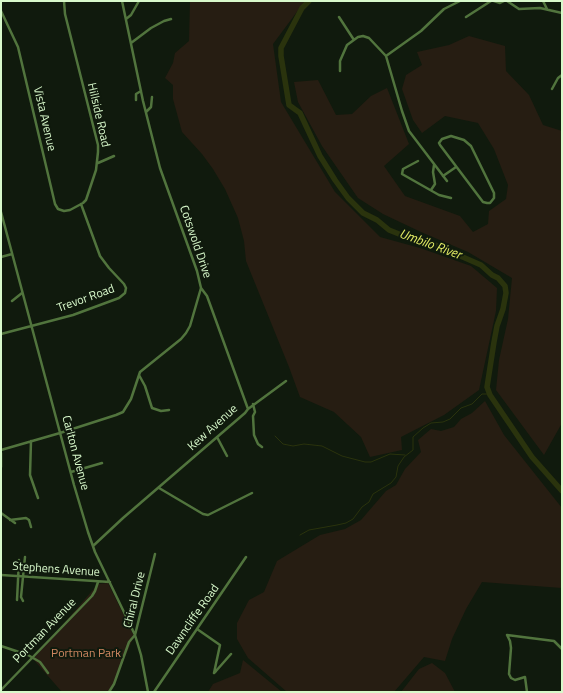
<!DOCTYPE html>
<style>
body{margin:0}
#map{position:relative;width:563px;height:693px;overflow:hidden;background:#101a0d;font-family:"Titillium Web",sans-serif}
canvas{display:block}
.frame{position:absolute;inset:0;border:2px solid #d8f9cb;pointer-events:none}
</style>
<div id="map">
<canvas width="563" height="693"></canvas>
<div class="frame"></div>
</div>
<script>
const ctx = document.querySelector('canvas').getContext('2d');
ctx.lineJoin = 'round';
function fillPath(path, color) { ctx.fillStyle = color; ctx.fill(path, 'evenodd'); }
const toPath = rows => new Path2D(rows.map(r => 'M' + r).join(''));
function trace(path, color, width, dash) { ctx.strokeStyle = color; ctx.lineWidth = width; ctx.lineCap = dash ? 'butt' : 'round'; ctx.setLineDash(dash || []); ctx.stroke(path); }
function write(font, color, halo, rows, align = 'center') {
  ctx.font = font + ' "Titillium Web",sans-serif'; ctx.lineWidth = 4; ctx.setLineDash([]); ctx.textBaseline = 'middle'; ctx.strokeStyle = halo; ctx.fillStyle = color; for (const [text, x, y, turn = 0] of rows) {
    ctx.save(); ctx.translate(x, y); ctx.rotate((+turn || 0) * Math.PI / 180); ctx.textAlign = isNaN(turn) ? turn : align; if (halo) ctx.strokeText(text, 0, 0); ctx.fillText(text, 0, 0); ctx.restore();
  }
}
const green = toPath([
 [190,1,305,1,273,44,281,102,335,192,380,237,420,248,471,266,497,288,496,311,479,390,444,415,401,437,402,450,370,457,361,437,334,412,300,397,289,367,246,261,244,241,238,218,225,189,213,169,202,154,182,132,173,99,173,85,165,78,173,63,175,53,189,41],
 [469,36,505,46,506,71,529,95,543,125,562,131,562,423,544,455,496,390,499,360,508,319,512,278,468,252,421,232,383,214,358,198,322,146,298,102,294,82,318,80,336,115,352,114,371,96,387,88,409,144,384,166,405,196,460,216,473,232,488,224,489,211,506,199,508,185,494,149,478,123,445,116,422,133,413,120,402,89,406,75,422,65,417,52,449,45],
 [485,401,504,435,562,508,562,588,482,582,466,609,452,639,445,661,424,657,394,692,287,692,248,658,237,639,237,623,249,600,264,592,277,561,320,535,345,529,361,520,386,491,396,485,405,469,421,452,418,440,431,429,441,431,454,427,461,419,472,413],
 [108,583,134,636,112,688,108,692,62,692,33,659,98,584],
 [243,660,282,692,208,692,213,684,240,673],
 [432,663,445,673,455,692,401,692,419,669]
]);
const stream = toPath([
 [275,436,283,444,293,446,304,444,322,446,342,456,365,462,371,462,390,454,405,455],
 [300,535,309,530,337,525,346,523,353,519,362,507,369,502,373,494,391,483,396,477,398,466,404,457,413,450,413,437,423,428,431,423,443,422,450,419,461,408,472,404,482,394,487,394,489,392]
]);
const river = toPath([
 [309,1,302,8,281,48,281,56,289,105,300,113,320,156,335,180,348,198,363,213,377,220,389,230,404,236,433,244,481,265,492,275,498,278,505,286,506,293,503,309,497,326,494,342,487,387,490,395,532,457,562,491]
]);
const minor = toPath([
 [494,1,500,3,504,1],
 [507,1,519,9,540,8,562,13],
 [543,1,547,9],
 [1,11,18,47,55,204,58,209,64,211,70,210,83,203,86,200,96,170,98,152,98,145,65,14,64,1],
 [339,17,354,40],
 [466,17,491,1],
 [126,19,131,15,139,1],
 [131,43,151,28,164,21,171,19],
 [386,56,421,31,444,9,460,1],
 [340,71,340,61,347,45,358,37,363,36,369,38,386,56,402,111,409,131,447,181],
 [552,89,558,78,562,75],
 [136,100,136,94,141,91],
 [146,112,151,107,152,97],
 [451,136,464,140,471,146,494,193,494,198,490,203,487,203,483,202,440,145,439,143,442,139,451,136],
 [418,161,403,169,402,174,439,195,451,198],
 [98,163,114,156],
 [443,176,456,167],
 [431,190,435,184,433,172,434,165],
 [1,212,74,485,88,532,95,552,135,635,141,655,148,692],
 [1,257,12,254],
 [12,301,22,293],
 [1,334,73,315,119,298,125,293,126,288,124,284,109,268,100,256,81,204],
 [139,375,145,386,152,408,161,411,169,410],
 [253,404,255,412,253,416,254,435,258,444,262,447],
 [248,409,286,381],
 [217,437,227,456],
 [31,441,30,475,38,498],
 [1,450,60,433,116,415,123,412,131,399,140,372,181,339,186,333,190,326,201,288,197,271,160,168,143,101,122,1],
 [1,453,1,467],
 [71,472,102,463],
 [159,488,203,514,208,515,252,493],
 [1,513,15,523],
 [10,520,26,518,29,520,31,527],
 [93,546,123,518,245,413,248,409,207,296,201,288],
 [1,575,110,582],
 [17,600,19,560],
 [23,601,21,597,25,557],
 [197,629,220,645,214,673,216,671,231,654],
 [507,635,510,641,511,648,509,674,511,678,515,680,525,677,527,692],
 [507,635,554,641,562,649],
 [1,646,28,655,40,662,48,673],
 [1,690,92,596,95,591,98,582],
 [109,692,114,684,129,642,135,635,155,554],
 [154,692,246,557]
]);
const streetNames = [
 ["Hillside Road",98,115,77],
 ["Vista Avenue",44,119,77],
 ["Cotswold Drive",195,242,71],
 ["Trevor Road",86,299,-20],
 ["Kew Avenue",213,428,-42],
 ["Carlton Avenue",75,453,75],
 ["Stephens Avenue",56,570,4],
 ["Chiral Drive",135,600,-76],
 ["Dawncliffe Road",193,620,-55],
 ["Portman Avenue",45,631,-46]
];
const parkNames = [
 ["Portman Park",86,654]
];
const waterNames = [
 ["Umbilo River",430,245,20]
];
fillPath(green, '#261d12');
trace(stream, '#2a330d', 1);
trace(river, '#2a330d', 5.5);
trace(minor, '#51743d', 2.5);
write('12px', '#d8f9cb', '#101a0d', streetNames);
write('12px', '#d08861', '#101a0d', parkNames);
write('italic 13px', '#e5ee65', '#101a0d', waterNames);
</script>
